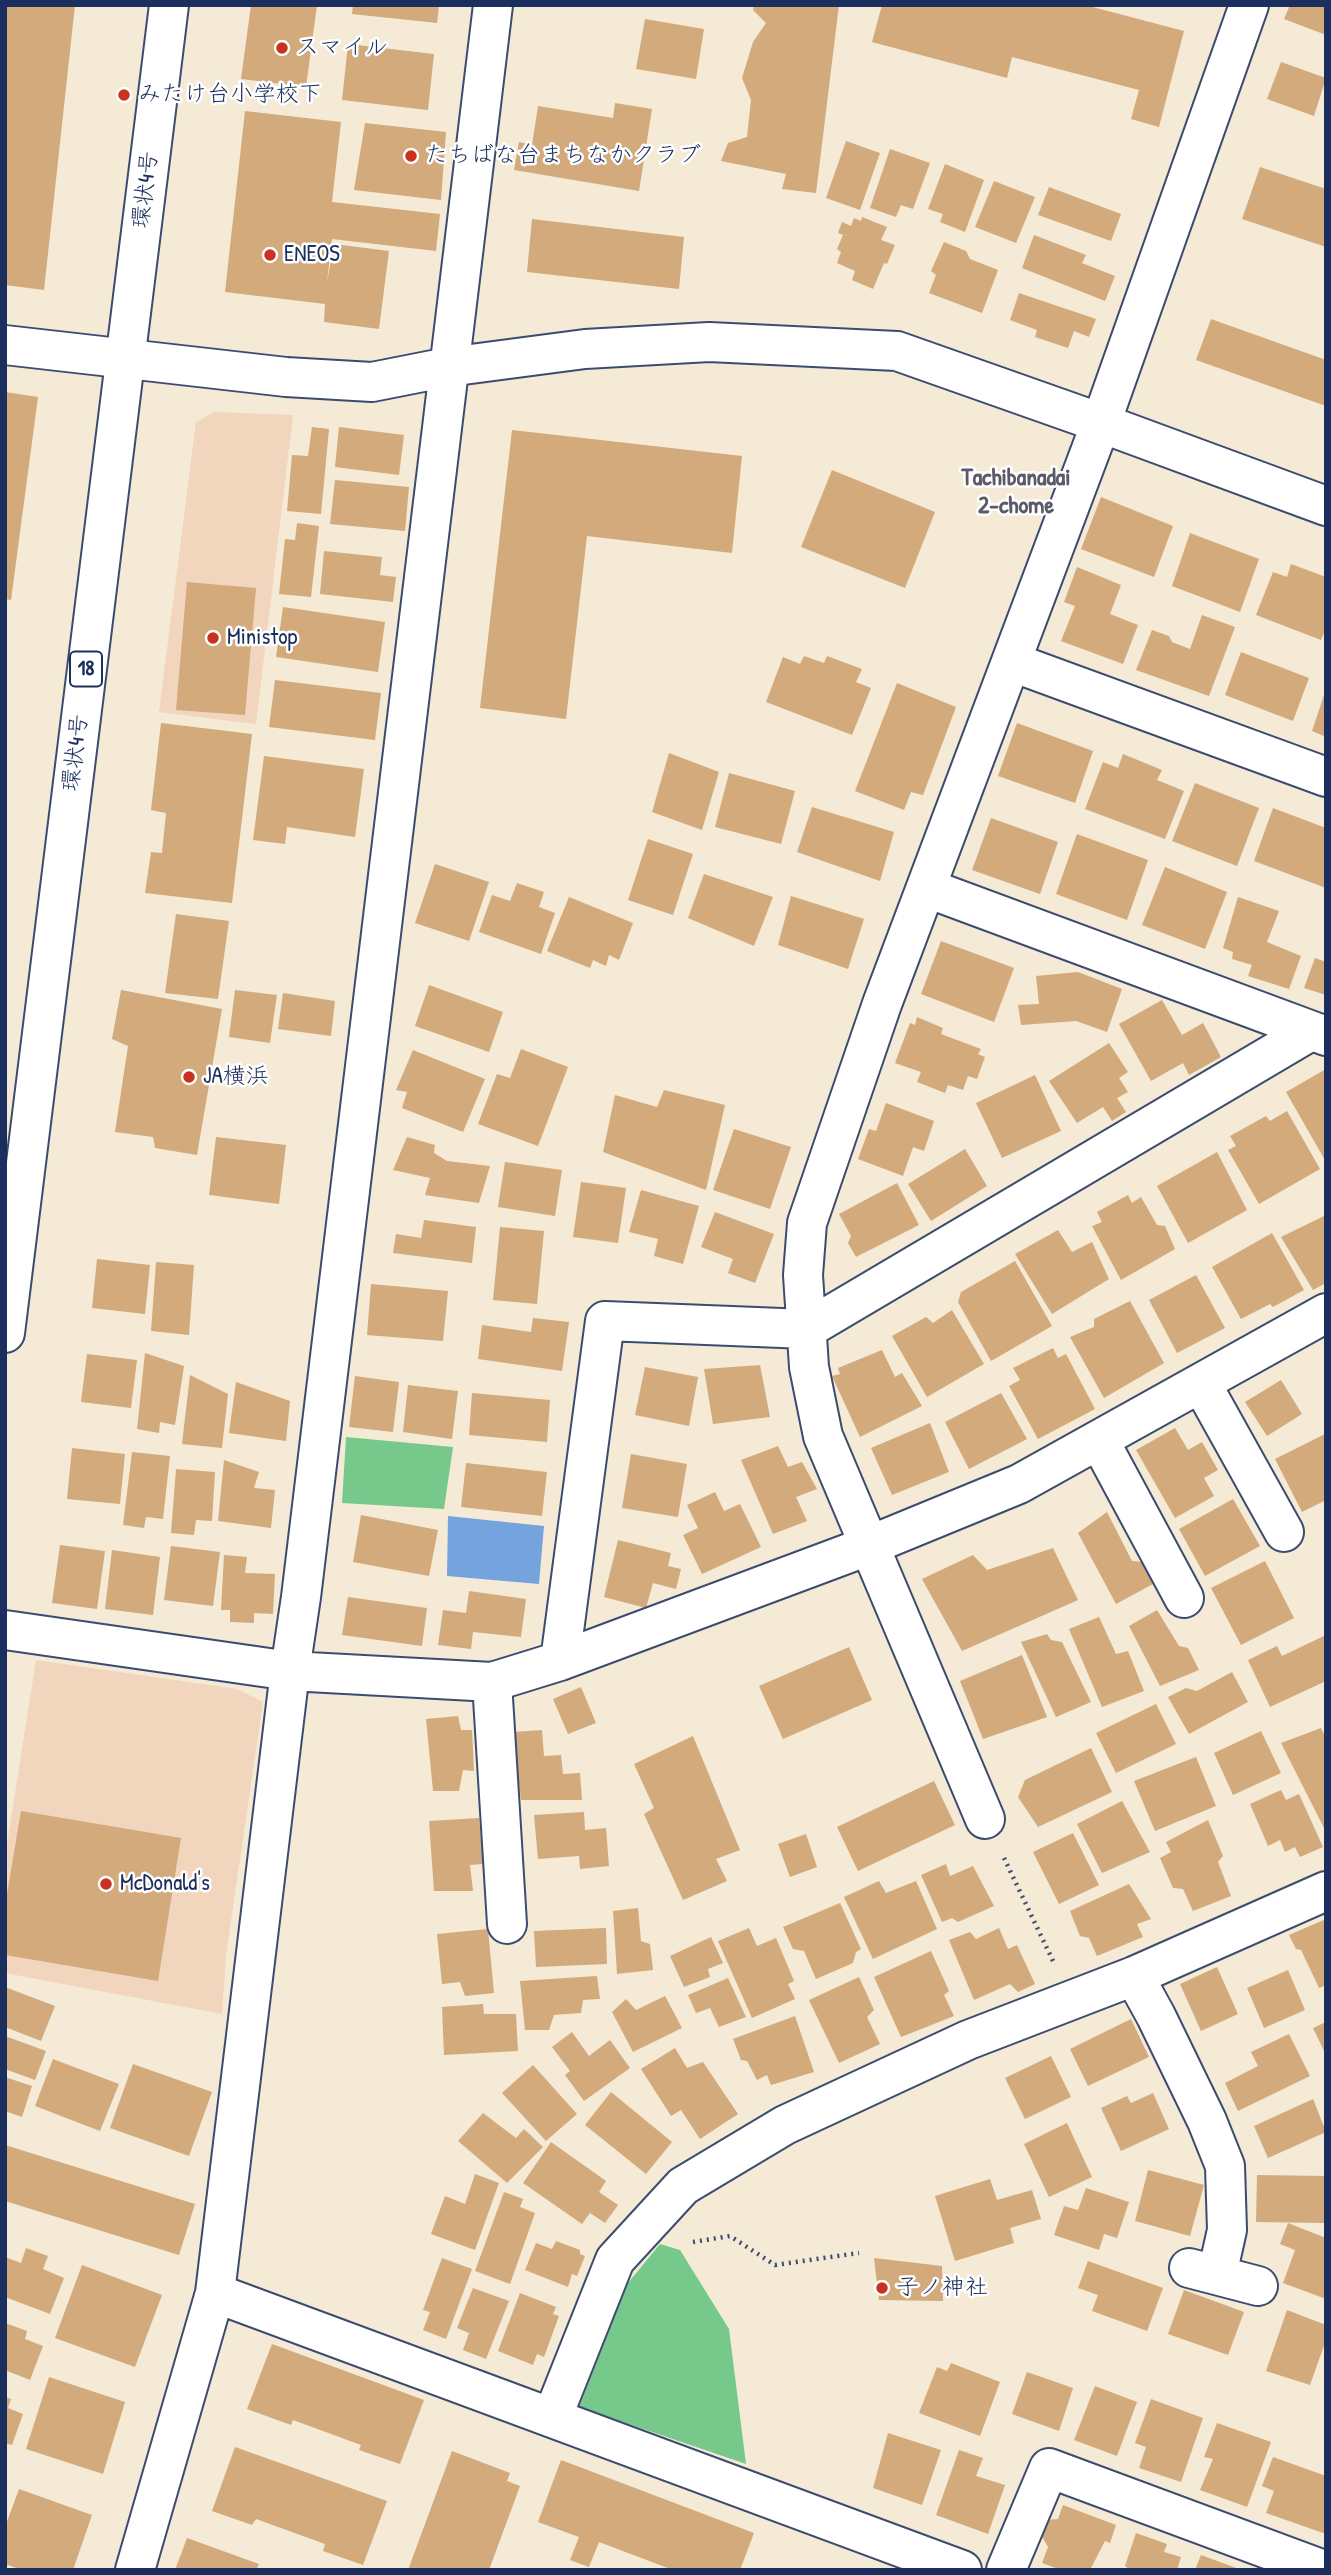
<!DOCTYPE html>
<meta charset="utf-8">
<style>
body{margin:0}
#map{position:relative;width:1331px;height:2575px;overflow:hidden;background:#f4ead5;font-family:"Patrick Hand",sans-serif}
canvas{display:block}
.frame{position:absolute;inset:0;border:7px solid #1b2f5e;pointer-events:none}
</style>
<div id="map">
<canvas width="1331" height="2575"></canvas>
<div class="frame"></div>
</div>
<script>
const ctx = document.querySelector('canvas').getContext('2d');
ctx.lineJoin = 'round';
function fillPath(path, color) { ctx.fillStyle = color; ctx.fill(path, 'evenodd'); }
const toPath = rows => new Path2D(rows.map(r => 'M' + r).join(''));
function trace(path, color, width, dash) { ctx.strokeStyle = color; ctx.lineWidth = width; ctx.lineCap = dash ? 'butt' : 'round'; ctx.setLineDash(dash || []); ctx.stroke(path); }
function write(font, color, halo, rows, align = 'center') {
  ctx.font = font + ' "Patrick Hand","Klee One",sans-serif'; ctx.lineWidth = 5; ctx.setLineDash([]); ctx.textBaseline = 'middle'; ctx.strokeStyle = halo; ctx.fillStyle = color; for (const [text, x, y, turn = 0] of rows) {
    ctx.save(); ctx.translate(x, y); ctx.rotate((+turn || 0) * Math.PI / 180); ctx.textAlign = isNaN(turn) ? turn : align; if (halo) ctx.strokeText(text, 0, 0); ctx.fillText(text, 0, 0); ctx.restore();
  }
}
const built = toPath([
 [215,412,293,415,256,724,159,712,196,422],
 [36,1660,237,1689,263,1702,226,1955,222,2014,5,1973,5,1857]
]);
const green = toPath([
 [346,1437,453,1447,444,1509,342,1503],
 [660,2244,680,2250,729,2329,746,2464,579,2407,628,2283]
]);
const water = toPath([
 [448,1516,544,1526,539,1584,447,1576]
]);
const building = toPath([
 [5,5,75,5,44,290,5,285],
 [251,5,317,5,306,87,241,79],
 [353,5,439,5,437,23,352,14],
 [754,5,839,5,816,193,782,189,786,174,721,161,728,143,747,137,751,100,742,78,753,42,766,23,753,10],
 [882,5,1085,5,1184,31,1159,127,1131,119,1139,90,1012,57,1007,78,872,42],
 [1290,5,1326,5,1326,35,1284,19],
 [645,19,704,29,696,79,636,69],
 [348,44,434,54,428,110,342,100],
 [1281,62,1326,78,1314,116,1267,99],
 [615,103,652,109,639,191,514,170,519,142,532,145,538,106,613,118],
 [245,111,341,122,332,202,440,214,436,251,332,239,327,282,334,244,389,251,379,329,324,322,325,304,225,292],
 [365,123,446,132,441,200,354,190],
 [846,141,880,153,860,210,826,198],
 [890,149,930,163,913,209,901,205,896,217,870,208],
 [945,164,984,180,965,232,940,222,943,214,928,209],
 [1260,167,1326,189,1326,247,1242,219],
 [994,181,1035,197,1016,243,975,227],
 [1049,187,1121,214,1111,241,1038,215],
 [862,217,887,227,881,240,895,245,887,264,884,263,873,289,852,280,855,271,837,263,841,252,837,249,843,235,838,233,842,222,851,226,854,218,861,221],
 [532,219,684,237,679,289,527,272],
 [1034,235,1086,255,1082,263,1115,276,1105,301,1022,268],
 [944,242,966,251,970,259,998,270,982,313,929,293,936,275,931,271],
 [1019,293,1096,319,1089,337,1074,331,1068,348,1035,337,1037,330,1010,320],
 [1211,319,1326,360,1326,406,1196,360],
 [5,392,38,397,11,600,5,599],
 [312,427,329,429,321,514,287,511,292,455,308,456],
 [339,427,404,435,399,475,335,467],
 [512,430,742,456,732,553,587,536,566,719,480,708],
 [832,470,935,512,905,588,801,547],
 [335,480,409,487,405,531,330,524],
 [1101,497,1173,526,1154,577,1081,549],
 [297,523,319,526,311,597,279,594,285,539,295,540],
 [1190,533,1259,559,1240,612,1172,586],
 [324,551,382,557,380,575,396,577,393,602,320,594],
 [1291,564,1326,577,1326,628,1321,640,1256,615,1273,572,1287,577],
 [1077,567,1121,585,1110,614,1138,625,1123,664,1061,641,1075,606,1064,602],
 [187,582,256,588,245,715,176,710],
 [283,607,385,622,378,672,276,657],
 [1202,615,1235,627,1209,696,1136,670,1152,630,1169,636,1172,642,1190,649],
 [1241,652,1309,678,1293,721,1225,695],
 [804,656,824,663,827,656,862,669,856,682,871,688,852,735,766,702,783,657,800,664],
 [275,680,381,693,375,740,269,727],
 [897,683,956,707,923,795,911,792,904,810,855,791],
 [1325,692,1326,692,1326,737,1312,731],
 [161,723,252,734,232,903,145,893,151,852,162,853,166,813,151,810],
 [1017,723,1093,751,1075,803,998,776],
 [669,753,719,772,702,830,652,812],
 [1123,754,1162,770,1157,780,1184,791,1165,839,1085,809,1103,762,1118,768],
 [264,756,364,769,355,837,287,827,285,844,253,840],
 [729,773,795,791,781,844,715,827],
 [1195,783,1259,808,1237,866,1172,841],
 [812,807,894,832,880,881,797,852],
 [1273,808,1326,828,1326,888,1254,861],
 [991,818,1058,842,1040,894,972,870],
 [1077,834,1148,860,1127,920,1056,894],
 [648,839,693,854,673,915,628,900],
 [435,864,489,882,469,941,415,923],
 [1165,867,1227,892,1205,949,1142,925],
 [704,874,773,897,754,946,688,918],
 [517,883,544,892,539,907,555,913,541,954,479,932,492,895,510,901],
 [791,896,864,919,848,969,778,945],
 [569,897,633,923,619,960,609,955,606,966,593,960,590,968,547,951],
 [1238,897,1279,911,1267,942,1301,956,1289,989,1248,976,1252,965,1232,959,1233,952,1223,948],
 [176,914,229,921,218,999,165,993],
 [941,941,1014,968,994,1022,921,994],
 [1315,958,1326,962,1326,995,1304,988],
 [1078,972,1122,989,1107,1032,1076,1021,1021,1025,1018,1005,1039,1004,1036,976],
 [429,985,503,1012,489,1052,415,1026],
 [121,990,222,1009,197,1155,155,1148,153,1137,115,1132,128,1046,112,1039],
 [235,990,277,995,270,1043,229,1037],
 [283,993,335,1001,331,1036,278,1029],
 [1162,1000,1182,1035,1203,1023,1221,1057,1189,1075,1183,1063,1151,1081,1119,1024],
 [917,1017,943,1028,941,1034,981,1049,978,1054,985,1057,977,1079,968,1076,963,1090,948,1085,945,1093,917,1082,921,1072,895,1063,910,1023,915,1025],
 [1109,1043,1128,1072,1119,1078,1128,1092,1117,1098,1126,1112,1112,1121,1103,1107,1077,1123,1049,1081],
 [521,1049,568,1067,538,1146,478,1124,497,1074,510,1078],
 [413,1050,485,1079,463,1132,402,1108,407,1092,396,1090],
 [1326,1069,1326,1162,1286,1092],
 [1035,1075,1061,1131,1002,1158,976,1103],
 [664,1090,725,1105,706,1190,603,1152,615,1095,657,1107],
 [886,1103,934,1121,924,1151,913,1147,903,1176,858,1159,869,1129,876,1131],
 [1287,1111,1320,1169,1259,1204,1228,1150,1236,1146,1230,1136,1266,1116,1270,1121],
 [734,1129,791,1147,770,1209,713,1190],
 [216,1137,286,1145,279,1204,209,1195],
 [407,1137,435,1145,434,1153,447,1161,490,1166,479,1203,425,1195,430,1178,393,1170],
 [965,1149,987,1186,931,1221,908,1184],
 [1217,1152,1247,1210,1188,1243,1157,1186],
 [505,1162,562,1170,555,1216,498,1207],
 [581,1182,626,1188,618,1243,573,1237],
 [897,1183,919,1225,856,1257,848,1243,851,1236,839,1214],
 [641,1190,699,1206,683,1264,654,1256,658,1239,629,1232],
 [1128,1195,1132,1203,1141,1197,1157,1225,1165,1226,1175,1249,1121,1280,1092,1226,1102,1222,1097,1212],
 [715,1212,774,1234,755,1283,728,1273,733,1259,701,1247],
 [1326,1215,1326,1283,1313,1290,1281,1237],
 [424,1220,476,1227,472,1263,393,1253,396,1234,421,1238],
 [500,1227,544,1231,537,1304,493,1300],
 [1058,1230,1072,1252,1092,1242,1109,1279,1052,1314,1015,1254],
 [1272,1233,1304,1290,1273,1307,1270,1304,1241,1319,1212,1267],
 [97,1259,150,1265,145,1314,92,1308],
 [1015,1261,1052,1326,991,1361,958,1302,961,1292],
 [156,1262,194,1265,189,1335,151,1331],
 [1196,1275,1225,1328,1177,1353,1149,1300],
 [371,1284,448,1291,443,1341,367,1335],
 [1130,1301,1164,1363,1104,1398,1070,1337,1094,1327,1094,1319],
 [952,1310,984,1364,927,1397,892,1336,926,1317,933,1323],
 [533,1318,569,1322,562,1371,478,1359,482,1325,531,1332],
 [1053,1348,1058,1358,1066,1354,1095,1409,1038,1439,1009,1386,1020,1380,1013,1368],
 [882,1350,895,1377,902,1373,922,1406,860,1437,832,1376,840,1374,838,1368],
 [145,1353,184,1366,175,1425,160,1422,159,1433,137,1429],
 [87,1354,137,1360,131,1408,81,1402],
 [760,1365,770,1417,713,1424,704,1369],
 [645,1367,698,1377,689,1426,635,1415],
 [190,1375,228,1394,222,1448,182,1444],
 [355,1376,399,1382,393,1432,349,1427],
 [1281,1380,1302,1414,1267,1436,1245,1402],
 [236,1382,290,1401,286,1441,229,1433],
 [408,1385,458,1391,452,1439,403,1432],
 [472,1393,550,1400,547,1442,469,1435],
 [1001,1393,1027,1439,969,1469,945,1422],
 [930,1423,949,1472,892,1495,871,1448],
 [1175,1428,1188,1450,1202,1442,1218,1470,1204,1478,1214,1496,1175,1518,1136,1450],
 [1325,1434,1326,1500,1302,1512,1275,1459],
 [778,1446,788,1467,802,1462,817,1489,796,1497,807,1521,773,1534,741,1460],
 [72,1448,125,1454,120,1504,67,1499],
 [132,1452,170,1456,163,1519,146,1517,144,1528,123,1525],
 [631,1454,687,1464,678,1517,622,1508],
 [224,1460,259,1472,254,1488,275,1490,271,1528,218,1521],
 [466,1463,547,1472,542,1516,461,1507],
 [176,1469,215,1472,212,1521,196,1520,194,1535,171,1533],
 [715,1492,724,1511,740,1504,761,1547,702,1574,683,1535,698,1528,687,1505],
 [1233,1499,1260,1546,1205,1576,1179,1529],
 [1107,1512,1132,1561,1143,1562,1153,1584,1116,1604,1078,1533],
 [361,1515,438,1530,429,1576,353,1562],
 [618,1540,671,1553,668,1566,681,1569,676,1589,653,1583,646,1608,604,1597],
 [60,1545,105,1551,97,1609,52,1603],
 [171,1546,220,1552,213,1606,164,1600],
 [1053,1548,1078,1600,962,1651,922,1579,973,1555,987,1570],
 [112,1550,160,1557,153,1615,105,1609],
 [224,1555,247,1557,245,1573,275,1574,273,1614,254,1613,254,1623,230,1622,230,1610,221,1610],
 [1265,1561,1294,1618,1241,1645,1211,1588],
 [469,1591,526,1599,521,1637,473,1632,471,1649,438,1645,443,1610,466,1613],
 [348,1597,427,1608,422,1646,342,1635],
 [1157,1610,1179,1646,1188,1648,1199,1670,1160,1686,1129,1626],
 [1099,1617,1116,1654,1128,1651,1144,1691,1102,1707,1069,1629],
 [1047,1634,1051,1640,1062,1642,1091,1702,1056,1717,1021,1642],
 [1326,1635,1326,1681,1270,1707,1248,1660,1277,1646,1282,1656],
 [849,1647,872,1700,783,1739,759,1686],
 [1022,1655,1047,1717,983,1739,960,1681],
 [1232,1672,1248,1702,1189,1734,1168,1697,1186,1688,1197,1691],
 [581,1687,596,1723,568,1734,553,1699],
 [1156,1704,1176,1744,1116,1773,1096,1733],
 [458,1716,461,1730,472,1730,474,1771,463,1770,459,1791,433,1791,426,1719],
 [1321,1728,1326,1738,1326,1832,1281,1743],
 [542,1730,544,1756,561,1755,563,1774,580,1773,582,1800,521,1800,513,1732],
 [1261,1731,1281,1773,1233,1795,1214,1753],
 [693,1736,740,1850,716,1859,727,1881,683,1900,644,1814,654,1808,634,1764],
 [1091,1748,1112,1792,1038,1827,1018,1797,1025,1780],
 [1196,1757,1216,1806,1155,1831,1134,1781],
 [934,1781,955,1825,858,1871,837,1827],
 [1281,1790,1286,1800,1299,1794,1323,1847,1300,1857,1295,1847,1285,1852,1280,1840,1268,1846,1250,1804],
 [1122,1801,1150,1852,1102,1873,1077,1824],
 [21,1811,181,1838,158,1981,5,1955,5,1906],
 [584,1812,585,1830,606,1828,609,1866,580,1869,579,1856,538,1859,534,1815],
 [479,1818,483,1864,470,1865,473,1891,434,1891,429,1821],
 [1208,1820,1223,1856,1218,1862,1231,1896,1193,1911,1183,1889,1173,1888,1160,1858,1171,1852,1166,1842],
 [1073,1833,1099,1885,1059,1904,1033,1852],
 [806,1834,817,1867,790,1877,778,1844],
 [946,1864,950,1876,973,1866,994,1906,958,1922,952,1918,942,1922,921,1875],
 [879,1881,886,1893,916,1881,937,1929,873,1959,844,1897],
 [1129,1884,1151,1919,1137,1924,1143,1937,1097,1956,1089,1938,1080,1936,1070,1911],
 [840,1903,861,1949,856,1952,853,1963,816,1979,804,1951,793,1949,783,1927],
 [638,1908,641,1941,650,1944,653,1970,617,1974,613,1911],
 [1326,1919,1326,1985,1319,1988,1301,1950,1296,1949,1289,1935],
 [606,1928,607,1964,536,1967,534,1931],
 [749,1928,757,1946,776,1938,794,1981,788,1984,795,1999,752,2018,718,1941],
 [999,1928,1008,1949,1017,1945,1035,1984,1018,1992,1010,1984,974,2000,949,1940,970,1932,976,1939],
 [488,1929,494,1993,465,1996,460,1982,442,1984,437,1934],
 [711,1937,723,1963,708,1969,710,1977,684,1987,670,1956],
 [931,1951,949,1991,944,1995,954,2016,901,2037,874,1977],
 [1217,1967,1238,2014,1201,2031,1180,1984],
 [1288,1970,1305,2010,1264,2028,1247,1988],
 [597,1976,600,1999,583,2000,581,2013,554,2015,549,2030,525,2030,520,1981],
 [859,1977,874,2010,867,2017,880,2044,839,2063,809,2000],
 [728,1978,746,2017,719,2027,710,2008,696,2013,688,1995],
 [5,1987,55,2006,41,2041,5,2027],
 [665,1996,682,2028,633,2052,612,2012,626,1999,636,2010],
 [483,2004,484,2014,516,2014,518,2051,444,2055,442,2007],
 [795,2016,814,2072,771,2085,767,2075,757,2080,747,2061,741,2060,733,2039],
 [1131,2019,1149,2057,1088,2086,1070,2049],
 [1326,2022,1326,2055,1313,2028],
 [572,2032,589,2056,610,2040,630,2068,584,2101,565,2075,570,2071,552,2047],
 [1289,2034,1310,2076,1238,2111,1225,2083,1258,2066,1251,2052],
 [5,2036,46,2051,35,2080,5,2069],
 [675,2048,687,2068,703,2062,738,2114,700,2139,681,2110,671,2116,641,2069],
 [1051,2056,1071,2097,1025,2119,1005,2078],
 [53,2059,119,2084,100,2131,35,2106],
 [133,2064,212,2092,189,2156,110,2128],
 [533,2065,577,2114,546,2141,502,2093],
 [5,2077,32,2086,22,2117,5,2111],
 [611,2092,672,2142,646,2174,585,2125],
 [1153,2093,1169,2129,1121,2151,1101,2108,1127,2096,1131,2103],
 [1313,2099,1326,2132,1268,2158,1254,2126],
 [483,2113,516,2138,524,2129,543,2147,507,2183,458,2141],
 [1067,2123,1092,2177,1049,2197,1024,2144],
 [551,2142,606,2181,599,2192,618,2205,605,2223,590,2213,582,2224,523,2183],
 [5,2145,195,2204,179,2255,5,2201],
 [1148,2170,1204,2185,1190,2236,1135,2221],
 [475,2174,499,2183,475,2250,431,2234,445,2196,465,2204],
 [1257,2175,1326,2176,1326,2223,1256,2222],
 [990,2179,997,2200,1032,2190,1041,2219,1010,2228,1014,2243,955,2261,935,2196],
 [1086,2188,1129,2202,1117,2238,1104,2234,1099,2250,1054,2235,1064,2206,1078,2210],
 [504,2192,523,2199,520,2207,535,2213,510,2284,475,2271],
 [1288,2223,1326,2238,1326,2299,1283,2283,1295,2250,1280,2244],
 [556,2241,580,2250,580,2254,585,2256,577,2276,572,2274,568,2287,525,2270,536,2243,552,2249],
 [26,2248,48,2256,43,2269,64,2278,50,2314,5,2297,5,2257,21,2263],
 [442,2258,472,2269,446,2339,423,2330,430,2312,423,2310],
 [874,2258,942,2266,943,2301,879,2300],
 [1088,2261,1163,2288,1147,2331,1092,2311,1098,2295,1078,2288],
 [82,2265,162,2295,135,2367,55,2338],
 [473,2288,509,2301,486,2359,463,2350,469,2333,457,2328],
 [1184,2290,1244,2312,1228,2355,1168,2334],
 [520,2293,556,2307,553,2314,559,2316,544,2357,537,2354,533,2365,498,2351],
 [1287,2310,1326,2325,1326,2340,1310,2385,1266,2371],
 [5,2323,27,2331,25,2339,43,2346,30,2380,5,2370],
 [272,2344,424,2400,400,2464,359,2450,361,2445,293,2420,291,2425,247,2409],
 [951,2363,1000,2382,980,2436,919,2413,937,2367,947,2371],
 [1027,2372,1073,2388,1059,2431,1012,2414],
 [49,2377,125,2402,103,2474,26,2449],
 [1095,2386,1137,2402,1117,2456,1074,2440],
 [5,2397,11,2399,8,2408,23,2414,12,2445,5,2443],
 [1151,2399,1203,2418,1181,2482,1139,2468,1146,2447,1135,2443],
 [1217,2423,1271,2442,1247,2507,1200,2490,1213,2459,1204,2457],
 [888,2433,941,2450,922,2505,873,2488],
 [235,2447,387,2501,363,2565,323,2551,325,2544,256,2519,252,2525,212,2511],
 [959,2450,983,2458,976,2476,1005,2485,988,2534,936,2515],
 [452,2451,510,2473,507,2481,520,2486,489,2570,408,2570],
 [1273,2457,1326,2476,1326,2534,1266,2513,1274,2491,1262,2486],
 [561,2460,754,2533,740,2570,673,2570,599,2542,589,2567,570,2560,579,2537,538,2522],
 [19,2489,92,2515,73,2570,22,2570,5,2564,5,2527],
 [1063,2505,1116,2525,1110,2543,1105,2541,1090,2570,1061,2570,1042,2563,1048,2547,1040,2533,1046,2520,1058,2519],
 [1136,2533,1167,2544,1164,2552,1181,2557,1177,2570,1130,2570,1125,2566],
 [187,2538,259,2564,256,2570,175,2570],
 [1201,2555,1239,2569,1239,2570,1195,2570]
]);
const path = toPath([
 [1004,1858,1053,1961],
 [693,2242,730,2236,775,2265,859,2253]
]);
const minor = toPath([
 [5,345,286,377,372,382,448,367,585,349,709,342,897,351,1101,423,1326,506],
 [1012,662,1326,777],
 [927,888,1326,1036],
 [1201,1383,1284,1532],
 [1099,1440,1184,1598],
 [5,1630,290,1671,492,1682,560,1661,868,1546,1019,1484,1326,1313],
 [560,1661,605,1321,807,1329,1311,1031],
 [492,1682,507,1924],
 [985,1819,823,1436,809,1367,803,1275,807,1223,882,1004,1101,423,1249,5],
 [1134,1976,1156,2016,1207,2121,1225,2166,1227,2230,1217,2275],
 [1189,2268,1258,2286],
 [215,2293,962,2570],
 [552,2418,615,2260,683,2186,785,2125,968,2040,1134,1976,1326,1891],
 [135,2570,215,2293,290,1671,301,1597,493,5],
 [1006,2570,1049,2468,1324,2570]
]);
const major = toPath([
 [5,1333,169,5]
]);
const markers = [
 [282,48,7,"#c8321e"],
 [124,95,7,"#c8321e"],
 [411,156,7,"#c8321e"],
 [270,255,7,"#c8321e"],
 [213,638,7,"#c8321e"],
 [189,1077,7,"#c8321e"],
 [106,1884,7,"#c8321e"],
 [882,2288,7,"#c8321e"]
];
const shields = [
 [86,669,32]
];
const shieldNames = [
 ["18",86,669]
];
const poiNames = [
 ["スマイル",296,48],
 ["みたけ台小学校下",138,95],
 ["たちばな台まちなかクラブ",425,156],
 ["ENEOS",284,255],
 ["Ministop",227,638],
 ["JA横浜",203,1077],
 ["McDonald's",120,1884],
 ["子ノ神社",896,2288]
];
const streetNames = [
 ["環状4号",146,190,-83],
 ["環状4号",76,753,-83]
];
const neighbourhoodNames = [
 ["Tachibanadai",1016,479],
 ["2-chome",1016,507]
];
fillPath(built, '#f1d5bd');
fillPath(green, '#77c98b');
fillPath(water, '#74a3de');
fillPath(building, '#d2aa7c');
trace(minor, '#3c4b70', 42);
trace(major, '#3c4b70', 42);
trace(path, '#3c4b70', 4.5, [2, 5]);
trace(minor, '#fff', 38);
trace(major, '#fff', 38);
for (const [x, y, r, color] of markers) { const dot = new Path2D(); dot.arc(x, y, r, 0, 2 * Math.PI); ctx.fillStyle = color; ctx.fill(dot); trace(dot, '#fff', 2.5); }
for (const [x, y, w] of shields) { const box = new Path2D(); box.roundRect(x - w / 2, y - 17.5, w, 35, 5); ctx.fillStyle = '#fff'; ctx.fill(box); trace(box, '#1b2f5e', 2); }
write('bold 21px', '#1b2f5e', null, shieldNames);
write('23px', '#1b2f5e', '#fff', poiNames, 'left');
write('23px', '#1b2f5e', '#fff', streetNames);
write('bold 24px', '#5b5a68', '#fff', neighbourhoodNames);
</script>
